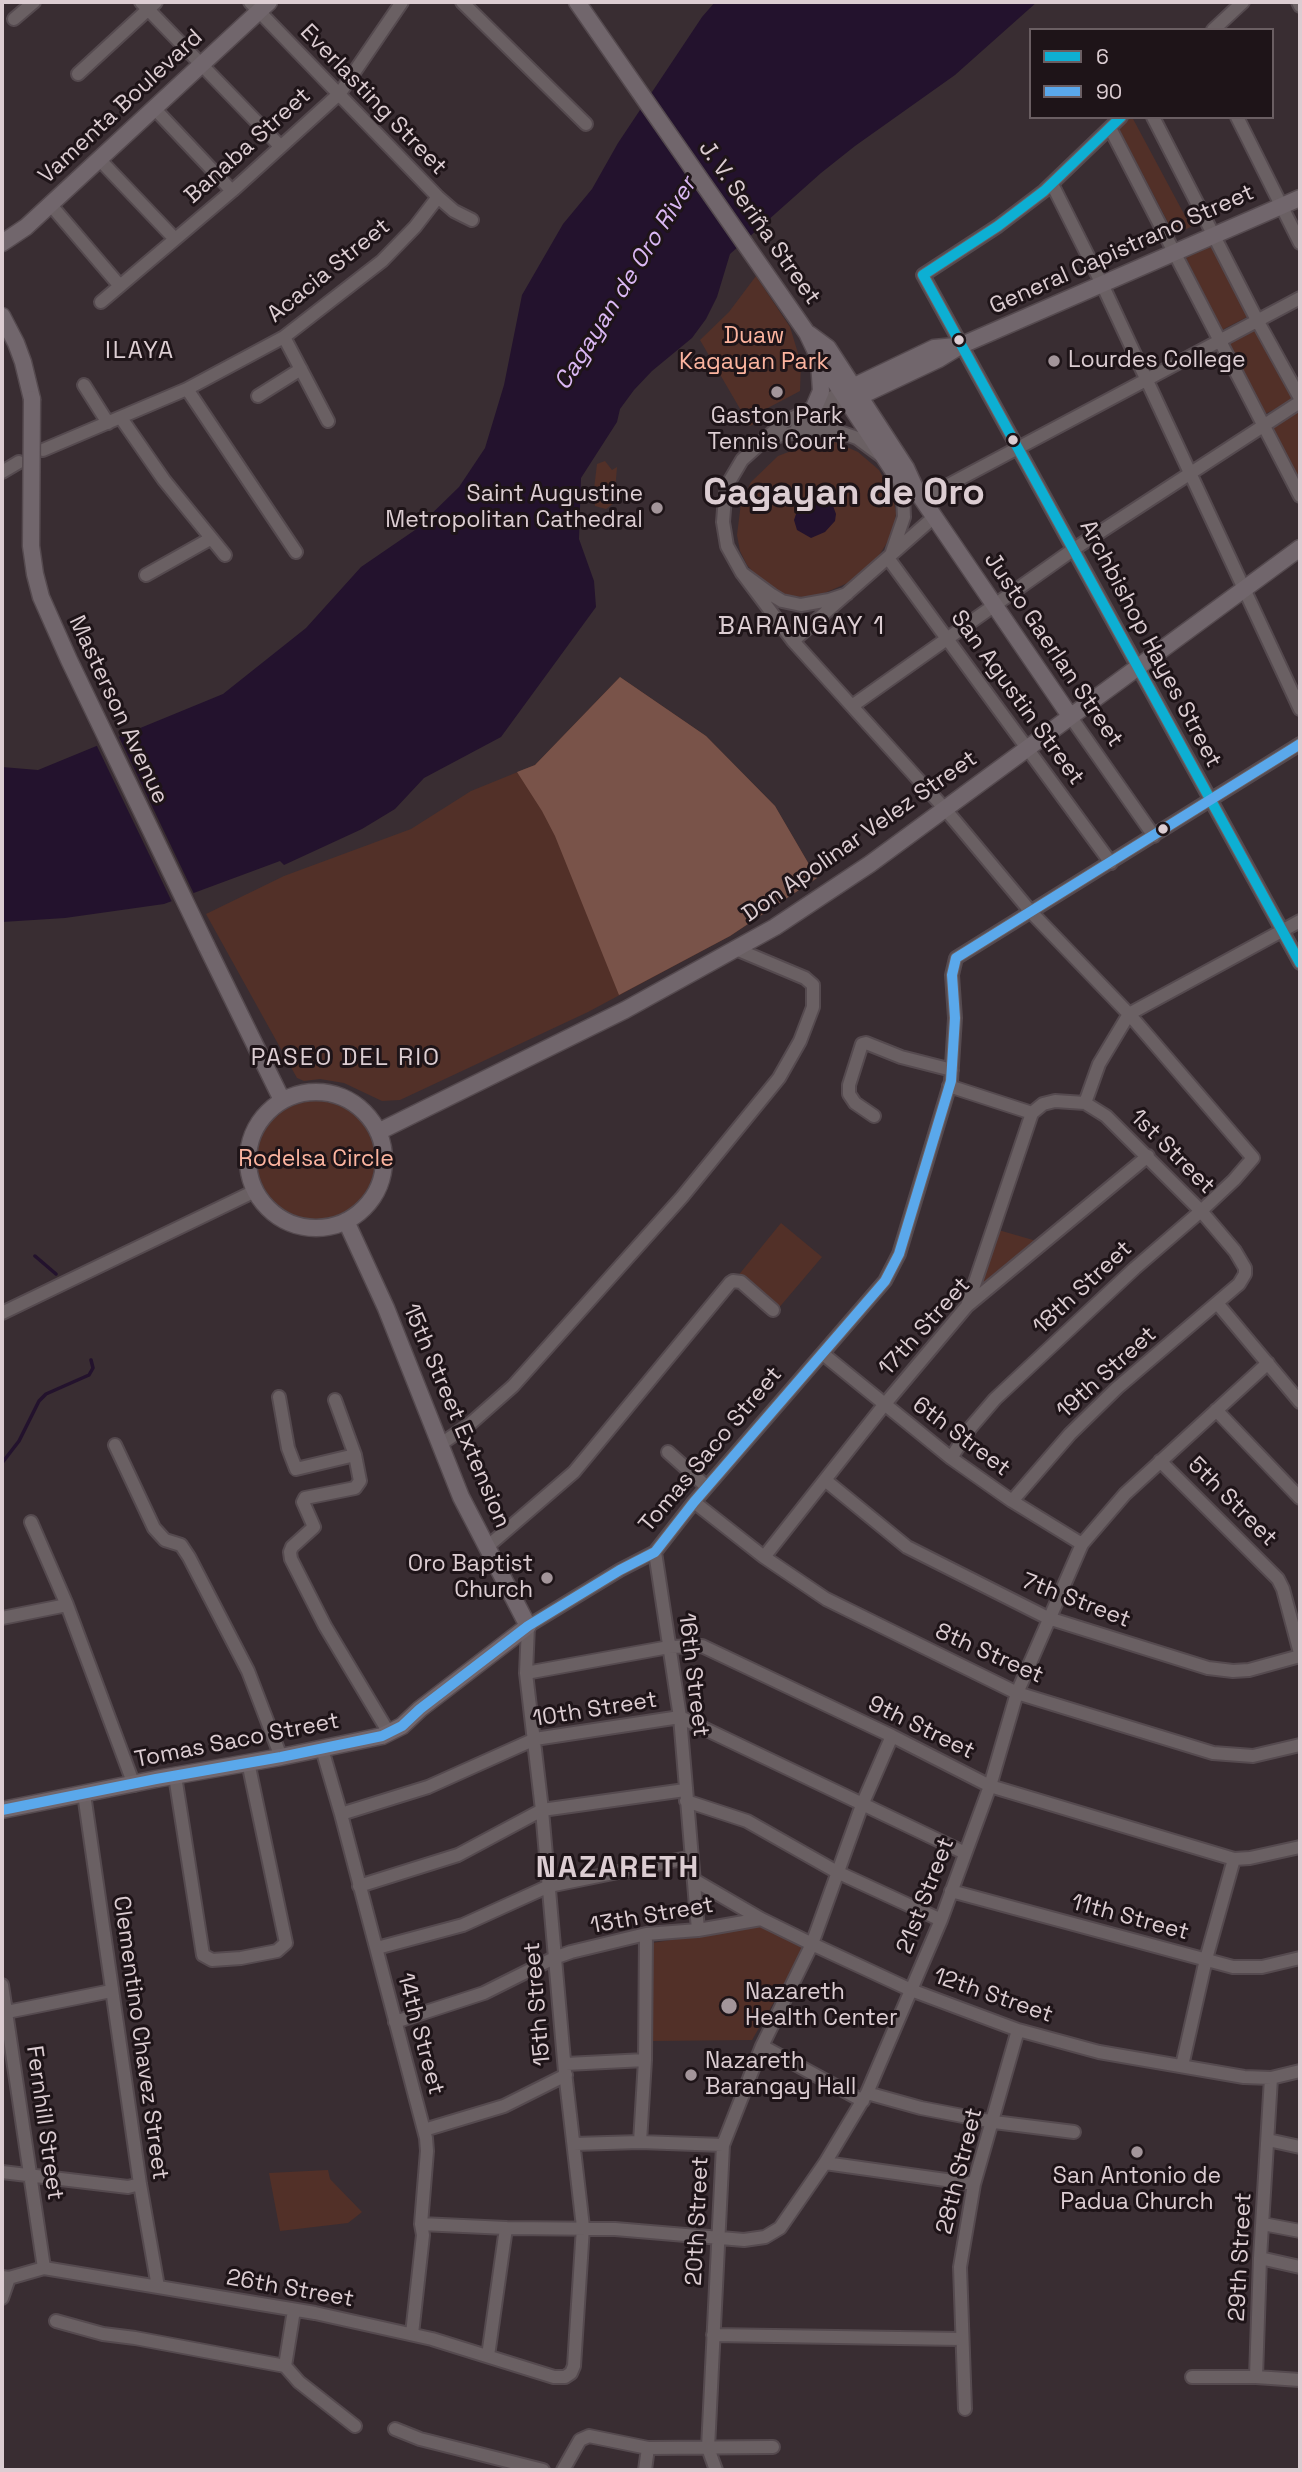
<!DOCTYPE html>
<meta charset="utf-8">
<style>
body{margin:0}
#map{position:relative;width:1302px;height:2472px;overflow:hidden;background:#392d32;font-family:"Space Grotesk",sans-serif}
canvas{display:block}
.frame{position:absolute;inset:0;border:4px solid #dccdd2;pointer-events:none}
.legend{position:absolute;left:1029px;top:28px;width:245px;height:91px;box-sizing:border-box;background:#1e1418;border:2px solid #6a5e62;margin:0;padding:9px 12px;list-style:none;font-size:21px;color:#dccdd2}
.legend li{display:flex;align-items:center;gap:14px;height:35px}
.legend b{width:35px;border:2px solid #6a5e62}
</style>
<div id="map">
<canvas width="1302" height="2472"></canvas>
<div class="frame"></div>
<ul class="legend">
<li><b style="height:9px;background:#0dafd3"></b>6</li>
<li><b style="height:9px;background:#5aa8eb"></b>90</li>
</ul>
</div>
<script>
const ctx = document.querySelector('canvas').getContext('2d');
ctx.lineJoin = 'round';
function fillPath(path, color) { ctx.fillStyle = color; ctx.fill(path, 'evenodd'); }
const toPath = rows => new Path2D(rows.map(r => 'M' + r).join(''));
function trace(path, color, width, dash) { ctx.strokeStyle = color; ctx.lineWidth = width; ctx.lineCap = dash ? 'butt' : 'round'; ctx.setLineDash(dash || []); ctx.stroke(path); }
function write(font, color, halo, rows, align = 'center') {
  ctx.font = font + ' "Space Grotesk",sans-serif'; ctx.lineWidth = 6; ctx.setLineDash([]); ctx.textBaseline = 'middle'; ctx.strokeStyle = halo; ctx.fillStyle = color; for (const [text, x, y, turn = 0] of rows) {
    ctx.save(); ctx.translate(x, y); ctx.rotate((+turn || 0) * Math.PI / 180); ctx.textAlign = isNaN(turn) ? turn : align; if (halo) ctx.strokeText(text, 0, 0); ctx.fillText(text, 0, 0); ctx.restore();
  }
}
const green = toPath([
 [1127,117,1132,117,1191,227,1174,234,1117,125],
 [1214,239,1251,315,1222,330,1184,254],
 [756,276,790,327,801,363,800,391,764,410,768,417,750,426,700,340,729,312],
 [1257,328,1293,400,1263,415,1227,343],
 [1300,410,1300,482,1270,425],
 [835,442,858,452,879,470,893,495,896,513,895,522,890,538,878,557,850,582,820,595,802,597,787,595,772,589,760,580,747,565,740,551,737,535,741,503,751,482,778,456,812,443],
 [605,461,612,470,617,467,614,503,606,509,595,506,594,489,597,464],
 [620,677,706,736,775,806,817,878,730,936,588,1012,400,1100,382,1101,344,1083,320,1079,304,1081,297,1078,206,914,284,876,411,829,471,791,535,765],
 '257 1160a59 59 0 1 1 118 0a59 59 0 1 1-118 0Z',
 [781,1223,822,1257,777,1310,737,1277],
 [995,1229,1040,1242,975,1292],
 [764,1925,806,1947,752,2040,651,2041,652,1943],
 [328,2170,330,2179,362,2212,348,2223,280,2231,269,2173]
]);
const forest = toPath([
 [620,677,706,736,775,806,817,878,730,936,619,995,555,836,542,811,517,772,535,765]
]);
const water = toPath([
 [715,2,1037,2,955,75,855,146,821,173,730,254,717,297,706,319,692,338,652,371,634,390,620,409,617,422,581,478,579,539,594,581,596,607,501,737,424,778,395,809,362,829,284,865,280,861,164,904,65,918,2,922,2,767,38,770,223,694,306,628,361,567,415,530,459,487,485,448,504,385,522,295,563,224,592,189,618,143,702,17],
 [815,498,821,498,832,503,836,514,835,521,825,532,811,538,797,530,794,520,797,511,802,505]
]);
const pier = toPath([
 [117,733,195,896,173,904,95,742]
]);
const stream = toPath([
 [35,1256,56,1274],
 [2,1463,19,1441,39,1401,46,1394,89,1375,93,1368,91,1360]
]);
const minor = toPath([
 [141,2,280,146],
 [250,2,438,197,454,211,472,220],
 [462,2,586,124],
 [1298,2,1300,6],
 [14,19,34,2],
 [1213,30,1243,2],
 [78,74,156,2],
 [154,108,232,191],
 [1121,117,1044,191,998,226,923,275,1300,963],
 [1153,117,1257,320,1300,398],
 [1237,117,1300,243],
 [1110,128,1300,496],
 [99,159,175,239],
 [1052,184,1102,284,1300,709],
 [50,204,120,286],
 [101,302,232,191,340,93,402,2],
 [284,337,328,421],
 [84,385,108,423],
 [187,389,296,552],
 [842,392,783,423,742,460,729,482,725,497,723,522,727,546,742,573,772,595,782,601,801,605,829,600,847,594],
 [258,396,301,369],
 [121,418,164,480,225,555],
 [797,428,848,402],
 [770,438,810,429,834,430,857,438,880,455],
 [43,450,187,389,284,337,382,261,415,227,438,197],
 [2,472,19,462],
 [922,499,1300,298],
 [892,552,904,517,903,496,896,475],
 [888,558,1111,863],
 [742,573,793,641,945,809,1031,912,1129,1014,1253,1158,1234,1180,1201,1211,1135,1268,995,1399,971,1427,951,1458],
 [146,575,210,539],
 [793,641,934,517],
 [852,706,1074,549,1300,402],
 [1070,716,1154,836],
 [1129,1014,1300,921],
 [949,1086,1032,1113],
 [1085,1103,1099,1064,1129,1014],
 [874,1116,855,1103,849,1094,849,1085,862,1044,866,1043,901,1057,952,1070],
 [1217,1303,1300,1402],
 [967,1306,1032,1113,1043,1104,1055,1101,1085,1103,1106,1116,1201,1211,1235,1251,1245,1268,1245,1274,1239,1284,1117,1388,1070,1434,1012,1501],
 [2,1313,255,1191],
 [823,1354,951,1458,1012,1501,1082,1544],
 [279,1397,288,1448,296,1469,355,1455],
 [335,1400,355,1455,360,1481,355,1488,305,1498,303,1502,314,1527,292,1547,290,1552,291,1559,325,1626,389,1733],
 [1216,1410,1300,1498],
 [441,1444,470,1424,513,1386,682,1197,779,1078,800,1041,813,1007,813,985,805,978,736,949],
 [115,1445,154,1528,165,1540,181,1545,189,1557,248,1671,281,1757],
 [668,1452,707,1487],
 [1160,1461,1278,1579,1283,1589,1300,1653],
 [825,1480,907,1547,1048,1618,1208,1668,1233,1671,1249,1670,1300,1656],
 [694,1502,764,1557,826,1599,1017,1693,1213,1753,1253,1756,1300,1745],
 [31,1522,67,1605,134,1785],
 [487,1547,574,1472,730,1283,733,1281,741,1282,773,1310],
 [655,1552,680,1717,698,1930],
 [764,1557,884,1405,967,1306,1148,1156],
 [2,1618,67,1605],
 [526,1673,669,1647,702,1646,892,1736,990,1786,1234,1859,1250,1858,1300,1847],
 [322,1749,341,1814,426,2138,427,2151,421,2224,423,2235,412,2334],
 [175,1776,203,1955,212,1960,241,1958,277,1951,286,1943,248,1762],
 [84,1794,140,2184,158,2287],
 [686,1801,747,1821,837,1872,941,1920],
 [341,1814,428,1787,535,1739,680,1717,965,1853],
 [694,1880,761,1919,812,1944,911,1990,1018,2030,1099,2052,1244,2077,1271,2078,1300,2071],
 [359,1886,458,1855,542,1810,685,1790],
 [951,1891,1233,1967,1262,1967,1300,1958],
 [377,1948,463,1925,549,1886,692,1857],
 [2,1985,44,2268],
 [2,2013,111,1991],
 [395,2022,484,1993,554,1958,571,1952,646,1934,698,1930,761,1919],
 [762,2046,863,2101],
 [566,2064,645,2060],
 [1182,2066,1206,1959,1234,1859],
 [867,2093,921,2108,994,2122,1074,2132],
 [424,2130,504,2106,566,2075],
 [1268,2140,1300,2147],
 [640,2142,645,2060,646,1934],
 [574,2144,640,2142,723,2145],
 [825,2163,974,2184],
 [2,2172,128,2187,140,2184],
 [421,2224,506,2228,615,2229,744,2240,765,2237,780,2228,825,2163,867,2093,941,1920,990,1786,1017,1693,1082,1544,1125,1494,1268,1363],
 [1263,2224,1300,2231],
 [1260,2258,1300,2267],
 [2,2277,9,2278,44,2268,315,2313,432,2339,554,2377,565,2377,571,2373,574,2366,583,2227,565,2072,542,1810,526,1673,528,1626,620,1570,655,1552,694,1502,885,1281,899,1254,951,1081,955,1018,952,975,956,958,1300,744],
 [2,2298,9,2278],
 [56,2321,103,2334,135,2338,285,2366,299,2382,355,2426],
 [713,2335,961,2339],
 [488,2356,506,2228],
 [285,2366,294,2310],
 [1192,2377,1256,2377,1300,2380],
 [1256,2377,1260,2258,1271,2078],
 [965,2409,960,2267,974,2184,1018,2030],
 [395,2429,420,2439,543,2470],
 [563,2470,580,2440,589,2436,648,2448,773,2447],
 [645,2470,648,2448],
 [716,2470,708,2448,723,2145,762,2046,812,1944,862,1805,892,1736]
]);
const major = toPath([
 [577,2,807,333,818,356,896,475,916,490],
 [2,243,26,227,269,2],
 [2,316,16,343,23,362,32,399],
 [809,334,828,348,906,468,916,490,1070,716],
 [844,391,934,348,956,346],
 [848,402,939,359,962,345,1300,198],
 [815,405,821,391,819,361],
 [206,945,282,1100],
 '248 1160a68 68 0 1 1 136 0a68 68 0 1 1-136 0Z',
 [378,1132,625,1010,775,927,870,864,1300,548],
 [2,1810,156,1779,281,1757,382,1736,402,1726,420,1709,528,1626,461,1497,386,1308,346,1221]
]);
const majorBridge = toPath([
 [32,399,31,546,35,574,41,597,69,660,206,945]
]);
const bus1 = toPath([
 [1121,117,1044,191,998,226,923,275,1300,963]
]);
const bus2 = toPath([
 [2,1810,156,1779,281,1757,382,1736,402,1726,420,1709,528,1626,620,1570,655,1552,694,1502,885,1281,899,1254,951,1081,955,1018,952,975,956,958,1300,744]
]);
const markers = [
 [959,340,6,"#dccdd2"],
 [1054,361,7,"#a3959a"],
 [777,392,7,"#a3959a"],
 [1013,440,6,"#dccdd2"],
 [657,508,7,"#a3959a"],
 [1163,829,6,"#dccdd2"],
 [547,1578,7,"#a3959a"],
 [729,2006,9,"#a3959a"],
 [691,2075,7,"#a3959a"],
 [1137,2152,7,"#a3959a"]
];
const streetNames = [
 ["Everlasting Street",373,100,46],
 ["Vamenta Boulevard",121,107,-43],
 ["Banaba Street",248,146,-42],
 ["J. V. Seriña Street",759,223,55],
 ["General Capistrano Street",1122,250,-24],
 ["Acacia Street",329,271,-39],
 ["Archbishop Hayes Street",1150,644,62],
 ["Justo Gaerlan Street",1053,650,56],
 ["San Agustin Street",1017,698,54],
 ["Masterson Avenue",118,710,65],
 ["Don Apolinar Velez Street",860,837,-35],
 ["1st Street",1172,1152,45],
 ["18th Street",1083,1288,-43],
 ["17th Street",925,1327,-48],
 ["19th Street",1107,1373,-42],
 ["15th Street Extension",456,1416,67],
 ["6th Street",961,1437,37],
 ["Tomas Saco Street",711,1450,-50],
 ["5th Street",1232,1502,45],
 ["7th Street",1076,1601,21],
 ["8th Street",989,1654,24],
 ["16th Street",693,1675,83],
 ["10th Street",595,1710,-9],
 ["9th Street",921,1728,26],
 ["Tomas Saco Street",237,1741,-11],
 ["21st Street",926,1896,-69],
 ["13th Street",652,1916,-10],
 ["11th Street",1130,1918,15],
 ["12th Street",993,1996,19],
 ["15th Street",538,2004,-95],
 ["14th Street",420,2034,75],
 ["Clementino Chavez Street",140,2038,82],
 ["Fernhill Street",44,2123,82],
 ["28th Street",960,2171,-76],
 ["20th Street",698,2221,-87],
 ["29th Street",1241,2257,-87],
 ["26th Street",290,2289,10]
];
const parkNames = [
 ["Duaw",754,337],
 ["Kagayan Park",754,363],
 ["Rodelsa Circle",316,1160]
];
const poiNames = [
 ["Lourdes College",1068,361],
 ["Gaston Park",777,417,"center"],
 ["Tennis Court",777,443,"center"],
 ["Saint Augustine",643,495,"right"],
 ["Metropolitan Cathedral",643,521,"right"],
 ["Oro Baptist",533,1565,"right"],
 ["Church",533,1591,"right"],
 ["Nazareth",745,1993],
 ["Health Center",745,2019],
 ["Nazareth",705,2062],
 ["Barangay Hall",705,2088],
 ["San Antonio de",1137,2177,"center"],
 ["Padua Church",1137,2203,"center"]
];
const waterNames = [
 ["Cagayan de Oro River",626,284,-58]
];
const neighbourhoodNames = [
 ["ILAYA",140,351],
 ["PASEO DEL RIO",346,1058]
];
const quarterNames = [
 ["BARANGAY 1",802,627]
];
const districtNames = [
 ["NAZARETH",618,1869]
];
const townNames = [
 ["Cagayan de Oro",844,494]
];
fillPath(green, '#523028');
fillPath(forest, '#795349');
fillPath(water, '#23122d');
fillPath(pier, '#392d32');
trace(stream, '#23122d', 3.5);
trace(minor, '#554a4f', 16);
trace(major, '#554a4f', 19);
trace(minor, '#6a6063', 12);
trace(major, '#71666c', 16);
trace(majorBridge, '#554a4f', 19, []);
trace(majorBridge, '#71666c', 16);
trace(bus1, '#0dafd3', 10);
trace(bus2, '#5aa8eb', 10);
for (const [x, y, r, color] of markers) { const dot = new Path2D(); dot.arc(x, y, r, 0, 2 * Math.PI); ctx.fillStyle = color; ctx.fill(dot); trace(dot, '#1e1418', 2.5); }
write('23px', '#dccdd2', '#1e1418', streetNames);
write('23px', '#fcb49f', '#1e1418', parkNames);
write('23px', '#dccdd2', '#1e1418', poiNames, 'left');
write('italic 24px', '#dbb8f4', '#1e1418', waterNames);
ctx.letterSpacing = '2px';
write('24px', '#dccdd2', '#1e1418', neighbourhoodNames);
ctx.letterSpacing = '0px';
ctx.letterSpacing = '2px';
write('26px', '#dccdd2', '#1e1418', quarterNames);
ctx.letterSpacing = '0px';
ctx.letterSpacing = '2px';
write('bold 30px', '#dccdd2', '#1e1418', districtNames);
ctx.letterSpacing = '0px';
write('bold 37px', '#dccdd2', '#1e1418', townNames);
</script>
